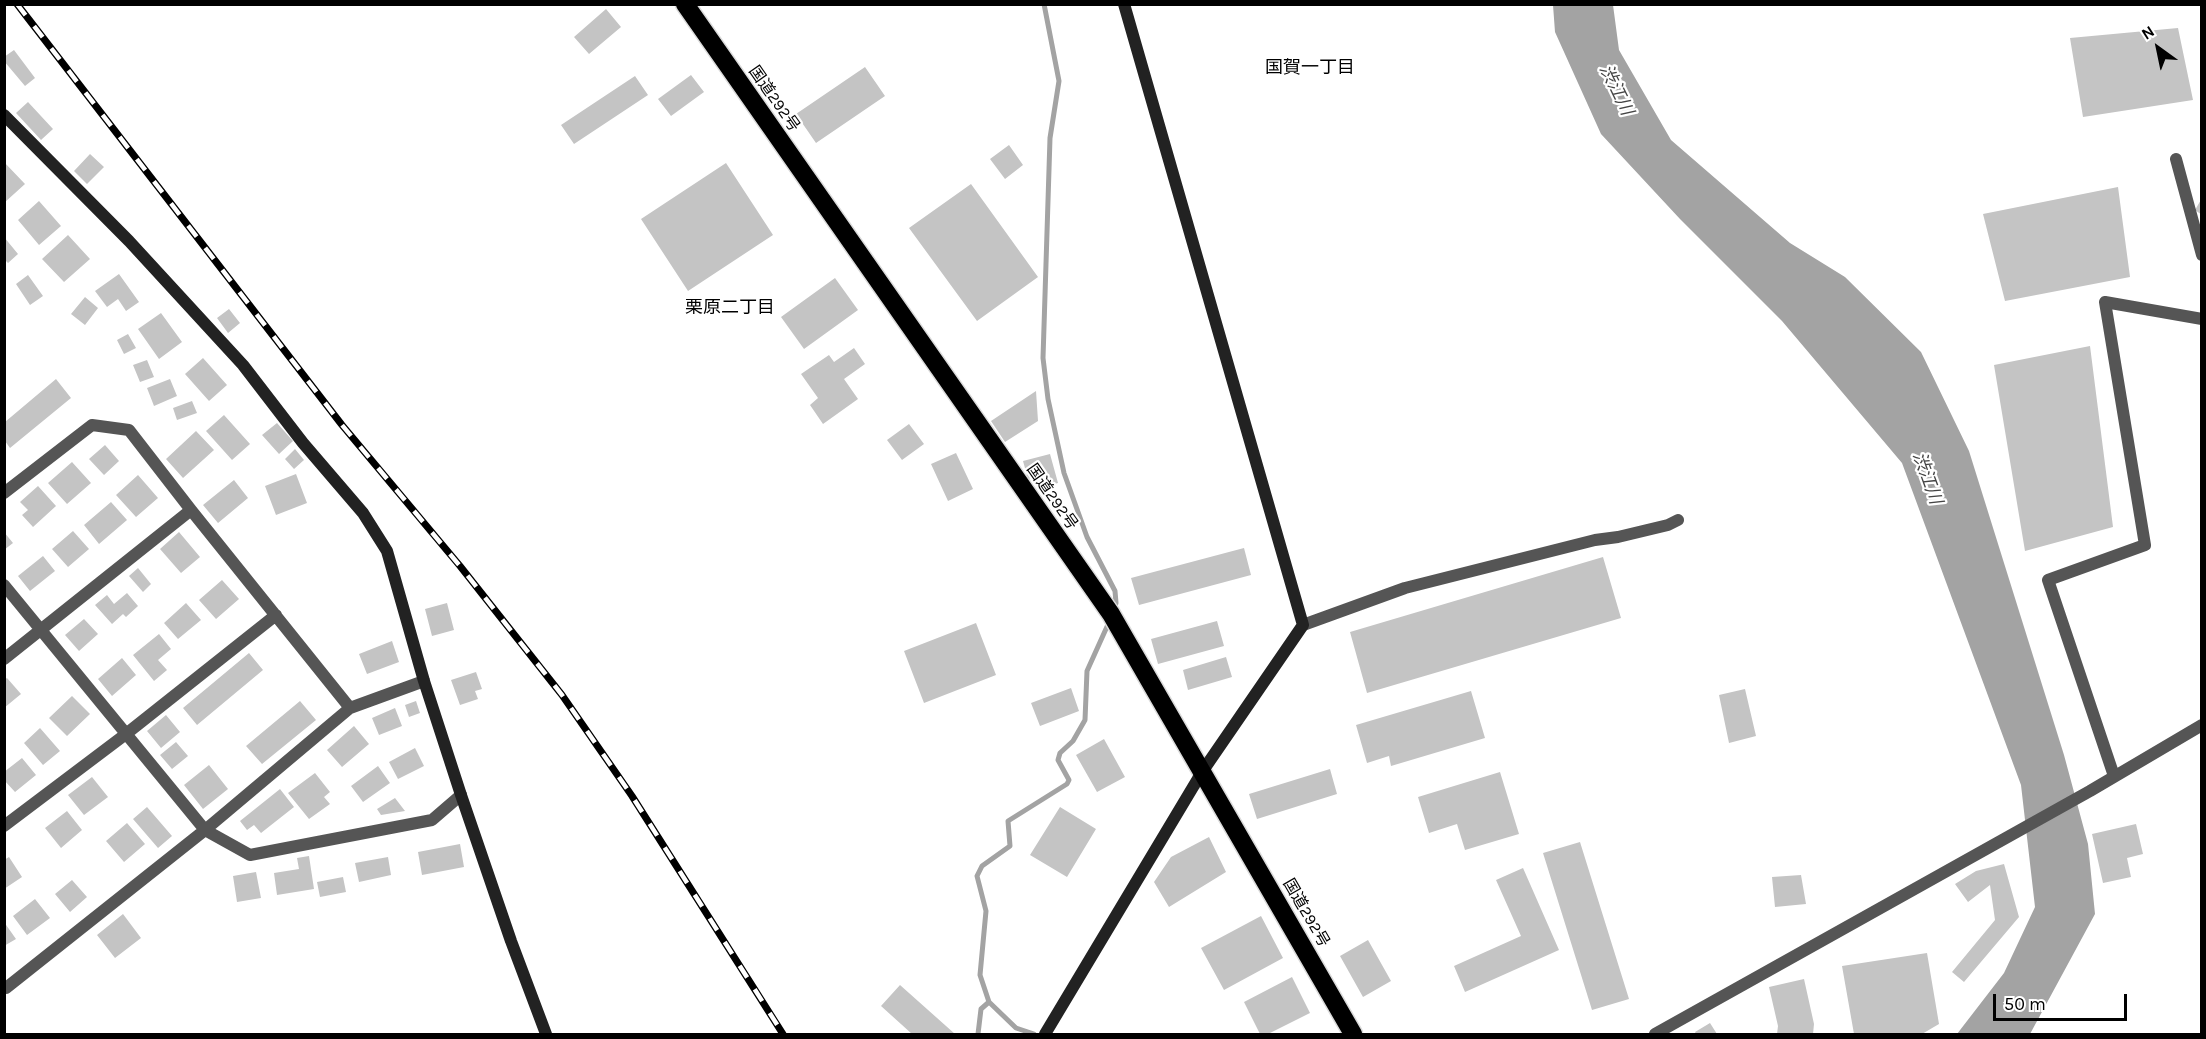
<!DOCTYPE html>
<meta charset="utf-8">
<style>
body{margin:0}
#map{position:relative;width:2206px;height:1039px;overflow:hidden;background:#fff;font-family:Karla,sans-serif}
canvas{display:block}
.frame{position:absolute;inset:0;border:6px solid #000;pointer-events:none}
.north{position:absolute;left:2128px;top:18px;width:60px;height:60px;-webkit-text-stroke:4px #fff;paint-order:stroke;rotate:327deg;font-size:16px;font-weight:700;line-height:24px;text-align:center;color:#000}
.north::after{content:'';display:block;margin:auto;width:21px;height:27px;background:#000;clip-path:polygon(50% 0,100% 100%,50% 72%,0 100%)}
.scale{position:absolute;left:1993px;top:994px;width:134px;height:27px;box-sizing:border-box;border:3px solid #000;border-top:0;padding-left:8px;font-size:18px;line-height:21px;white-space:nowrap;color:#000;-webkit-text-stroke:4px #fff;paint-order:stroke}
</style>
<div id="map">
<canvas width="2206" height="1039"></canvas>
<div class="frame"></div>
<div class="north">N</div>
<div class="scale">50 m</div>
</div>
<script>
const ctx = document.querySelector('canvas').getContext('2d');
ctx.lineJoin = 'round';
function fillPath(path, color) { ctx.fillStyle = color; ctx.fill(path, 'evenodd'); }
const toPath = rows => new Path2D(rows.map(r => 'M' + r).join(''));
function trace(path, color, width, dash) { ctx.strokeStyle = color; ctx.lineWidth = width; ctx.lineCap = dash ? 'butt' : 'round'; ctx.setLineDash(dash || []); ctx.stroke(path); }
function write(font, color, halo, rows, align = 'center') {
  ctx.font = font + ' Karla,"Noto Sans JP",sans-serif'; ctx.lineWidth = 4.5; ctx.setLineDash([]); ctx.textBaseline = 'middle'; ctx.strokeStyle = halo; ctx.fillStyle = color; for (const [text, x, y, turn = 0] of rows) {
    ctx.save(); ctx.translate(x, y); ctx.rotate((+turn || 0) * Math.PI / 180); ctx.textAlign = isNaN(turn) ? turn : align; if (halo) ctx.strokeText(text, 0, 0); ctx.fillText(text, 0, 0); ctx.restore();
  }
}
const water = toPath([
 [1553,5,1613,5,1619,50,1671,140,1790,243,1845,277,1921,352,1969,451,2064,755,2088,844,2095,914,2030,1034,1957,1034,2004,973,2035,907,2021,785,1902,463,1782,321,1680,219,1601,134,1555,32]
]);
const stream = toPath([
 [1044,4,1059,81,1050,138,1043,358,1048,399,1064,473,1087,537,1115,591,1116,603,1113,611],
 [978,1034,981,1009,989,1002],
 [1034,1034,1016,1028,989,1002,980,975,986,911,977,876,982,866,1010,846,1008,821,1067,784,1069,780,1058,760,1060,753,1073,741,1085,720,1087,671,1110,620]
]);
const building = toPath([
 [606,9,621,27,589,54,574,37],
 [2178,28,2193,100,2083,117,2070,38],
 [14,50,35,78,25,86,4,61,4,57],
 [865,67,885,96,816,143,796,114],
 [691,75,704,92,671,116,658,99],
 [635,76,648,95,574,144,561,125],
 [28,102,53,129,41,140,16,113],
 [1009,145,1023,165,1005,179,990,159],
 [90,154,104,167,87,184,74,171],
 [4,162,25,184,4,203],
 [726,163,773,235,688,291,641,219],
 [971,184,1038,277,977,321,909,228],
 [2118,187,2130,277,2005,301,1983,214],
 [2202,198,2202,215,2195,210],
 [39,201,61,226,39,245,18,220],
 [68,235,90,259,64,282,42,259],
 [4,237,18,254,8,263,4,259],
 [119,274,139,302,126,311,118,299,107,307,95,291],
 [28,275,43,296,30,305,16,284],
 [835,278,858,310,804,349,781,317],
 [85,297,98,308,85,325,71,314],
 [229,309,240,323,228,333,217,318],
 [161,313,182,342,159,359,138,329],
 [128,334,136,348,124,354,117,340],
 [2090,346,2113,527,2025,551,1994,365],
 [854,348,865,364,844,379,858,399,823,424,810,405,818,398,801,374,829,355,834,362],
 [203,358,227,385,209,401,185,374],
 [147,360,154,377,140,382,133,365],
 [56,379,71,398,10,448,5,441,5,422],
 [170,379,177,396,154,406,147,388],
 [1036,391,1038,421,1005,442,991,421],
 [192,401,197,413,177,420,173,408],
 [224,415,250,444,232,460,206,431],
 [277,423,293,441,279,454,262,435],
 [909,424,924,444,902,460,887,440],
 [196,431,214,450,183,478,166,459],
 [105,445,119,461,104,475,89,459],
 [295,449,304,460,294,469,285,459],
 [956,453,973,489,948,501,931,464],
 [1050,454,1058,483,1043,487,1040,475,1028,479,1023,461],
 [72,462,91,483,67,504,48,483],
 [296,474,307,503,276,515,265,486],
 [138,475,158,498,136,517,116,495],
 [234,480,248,498,218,523,203,505],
 [38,486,56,506,33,527,22,515,28,510,20,502],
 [111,502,127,520,99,544,84,525],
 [73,531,89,549,68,567,52,549],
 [4,532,13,543,4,550],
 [179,532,200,557,181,573,160,549],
 [1244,548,1251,575,1139,605,1131,578],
 [43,556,55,571,30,591,18,576],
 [1603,557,1621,618,1367,693,1350,632],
 [138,568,151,584,143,592,129,576],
 [222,580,239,599,216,619,199,600],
 [127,593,138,606,126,617,123,614,112,624,95,605,107,595,114,604],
 [186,603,201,620,178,639,164,623],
 [447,603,454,630,432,636,425,609],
 [84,619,98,634,79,651,65,635],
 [1217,621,1224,646,1158,664,1151,639],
 [976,623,996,675,924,703,904,651],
 [159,634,171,649,158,660,167,670,154,681,133,655],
 [392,641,399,662,367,674,359,654],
 [249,653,263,670,197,725,183,708],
 [1226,657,1232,677,1188,690,1183,670],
 [122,658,136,675,112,696,98,679],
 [476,672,482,689,475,691,478,699,460,705,451,680],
 [7,678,21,694,4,708,4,680],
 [1071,688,1079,711,1040,726,1031,703],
 [1745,689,1756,736,1729,743,1719,695],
 [1471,691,1485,738,1391,766,1389,756,1367,763,1356,725],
 [72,696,90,714,67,736,49,718],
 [300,701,316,720,262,764,246,746],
 [416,701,420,713,409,717,405,705],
 [395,708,402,726,379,735,372,718],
 [166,715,180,732,161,748,147,731],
 [354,726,369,744,342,767,327,750],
 [40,728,60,751,43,765,24,743],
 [1104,739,1125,777,1097,792,1076,755],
 [176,742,188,756,172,769,160,755],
 [415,748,424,766,398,779,389,762],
 [22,758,36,775,15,792,4,780,4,772],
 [209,765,228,789,203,809,184,785],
 [378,766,390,783,363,802,351,786],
 [1330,769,1337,794,1257,819,1249,794],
 [1500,772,1519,834,1465,850,1457,824,1429,833,1418,797],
 [315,773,330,792,324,797,330,804,309,819,288,793],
 [92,777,108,797,84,815,68,795],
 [280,789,294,807,261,833,254,825,247,830,240,821],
 [395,798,405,811,381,815,377,809],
 [147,807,172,836,158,848,133,819],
 [1060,807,1096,829,1067,877,1030,855],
 [67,811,82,830,61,848,45,828],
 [127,823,145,844,124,862,106,841],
 [2136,824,2143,854,2127,858,2131,877,2103,883,2092,834],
 [1209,837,1226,872,1169,907,1154,882,1171,857],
 [1580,842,1629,999,1592,1010,1543,853],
 [460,844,464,867,422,875,418,852],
 [309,856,314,889,277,895,274,873,299,869,297,858],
 [9,857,22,877,4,889,4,860],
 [388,857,391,875,359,882,355,863],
 [2004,864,2019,917,1964,982,1952,972,1995,920,1990,885,1968,902,1955,884,1976,871],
 [1523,868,1559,950,1465,992,1454,966,1521,936,1496,880],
 [256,872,261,898,237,902,233,876],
 [1801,875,1806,904,1775,907,1772,877],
 [343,877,346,892,320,897,317,882],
 [72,880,87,897,70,912,55,894],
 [35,899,50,918,27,935,13,916],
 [123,914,141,938,115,958,97,935],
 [1261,916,1283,958,1224,990,1201,948],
 [4,922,16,939,4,946],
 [1368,940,1391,981,1363,997,1340,956],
 [1927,953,1939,1024,1922,1034,1854,1034,1842,966],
 [1292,977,1310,1013,1268,1034,1260,1034,1244,1002],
 [1804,979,1814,1024,1813,1034,1777,1034,1778,1026,1769,987],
 [900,985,955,1034,912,1034,881,1006],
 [1710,1023,1717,1034,1696,1034,1695,1032]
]);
const street = toPath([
 [2176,159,2202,255],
 [4,493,92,425,129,430,191,510,350,708,205,830,6,988,4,986],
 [4,585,205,830,250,855,432,820,461,795],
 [1303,625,1405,588,1595,540,1618,537,1668,525,1678,520],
 [4,659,191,510],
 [350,708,424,681],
 [2114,776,2048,580,2145,545,2105,302,2202,319],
 [4,826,126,734,276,615],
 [1655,1034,2090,791,2202,725]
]);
const secondary = toPath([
 [4,115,129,241,243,365,303,443,363,513,387,551,424,681,461,795,511,941,546,1034],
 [1045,1034,1202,772,1303,625,1124,4]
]);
const highway = toPath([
 [685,4,1111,614,1353,1034]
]);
const rail = toPath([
 [17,4,342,425,460,566,562,695,632,796,783,1034]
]);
const streetNames = [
 ["国道292号",774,99,55],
 ["国道292号",1052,497,55],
 ["国道292号",1306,913,60]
];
const neighbourhoodNames = [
 ["国賀一丁目",1310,68],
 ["栗原二丁目",730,308]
];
const waterNames = [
 ["渋江川",1616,90,64],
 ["渋江川",1927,478,70]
];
fillPath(water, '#a3a3a3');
trace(stream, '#a3a3a3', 5);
fillPath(building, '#c4c4c4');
trace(highway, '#dbdbdb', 21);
trace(street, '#555', 12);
trace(secondary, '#222', 12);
trace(highway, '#000', 18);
trace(rail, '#000', 7);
trace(rail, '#fff', 4.5, [14]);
write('16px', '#000', '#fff', streetNames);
write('18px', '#000', '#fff', neighbourhoodNames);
write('italic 18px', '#444', '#fff', waterNames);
</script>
